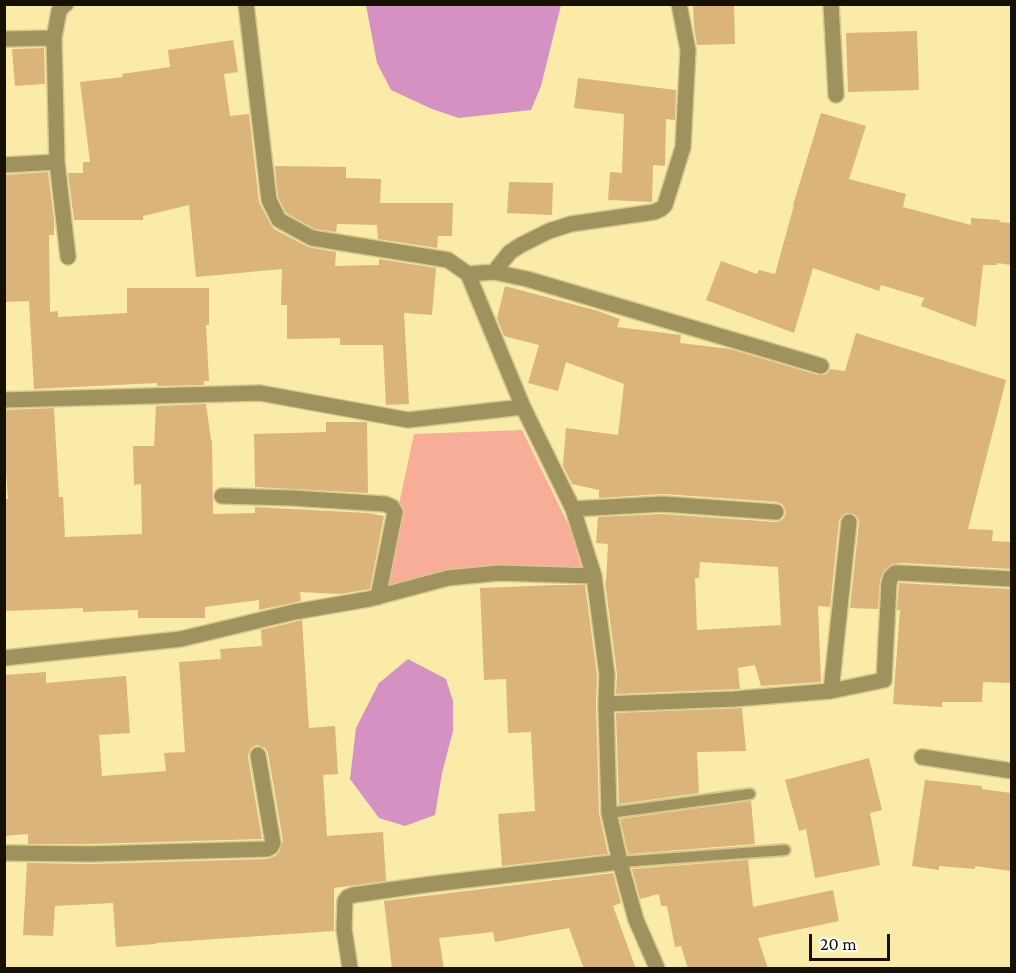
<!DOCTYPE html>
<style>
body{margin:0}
#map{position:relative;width:1016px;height:973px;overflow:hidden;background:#faeba8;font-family:"Crimson Pro",serif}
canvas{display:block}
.frame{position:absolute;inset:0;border:6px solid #161000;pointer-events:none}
.scale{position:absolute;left:809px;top:934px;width:81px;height:27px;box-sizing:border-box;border:3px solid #161000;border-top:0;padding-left:8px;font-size:18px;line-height:21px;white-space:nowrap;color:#161000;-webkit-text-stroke:4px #fff;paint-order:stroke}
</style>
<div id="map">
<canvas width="1016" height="973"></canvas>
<div class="frame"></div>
<div class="scale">20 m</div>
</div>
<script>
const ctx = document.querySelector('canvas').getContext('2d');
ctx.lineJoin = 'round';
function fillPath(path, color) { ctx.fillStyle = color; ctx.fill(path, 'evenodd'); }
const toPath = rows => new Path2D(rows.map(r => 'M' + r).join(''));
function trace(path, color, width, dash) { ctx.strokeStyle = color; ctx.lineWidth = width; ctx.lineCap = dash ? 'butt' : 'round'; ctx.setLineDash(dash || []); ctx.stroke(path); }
const green = toPath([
 [522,430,570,528,582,569,381,588,414,434]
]);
const water = toPath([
 [366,5,561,5,541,86,531,110,459,118,432,109,391,90,377,63],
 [408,659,446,679,453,701,453,731,442,773,435,815,405,826,379,818,350,779,356,728,379,683]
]);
const building = toPath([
 [693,4,734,4,735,44,697,45,694,27],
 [917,31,919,90,848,92,846,33],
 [233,40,238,72,224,74,230,116,249,114,259,202,271,225,274,229,308,247,336,252,335,266,379,265,379,259,436,268,432,315,404,313,409,404,386,405,383,345,340,345,340,338,287,339,287,305,281,305,282,269,196,277,189,205,143,216,143,220,74,220,68,173,83,173,83,162,90,162,80,82,123,77,122,74,170,67,168,50],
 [44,48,45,84,15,86,12,49],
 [578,78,676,90,675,120,666,119,665,166,653,165,652,202,608,200,610,172,622,173,624,114,574,108],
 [821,113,866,126,849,179,906,194,903,207,971,225,971,218,1000,220,999,222,1011,223,1011,265,997,263,997,265,983,265,976,327,921,306,924,298,881,285,879,291,813,268,794,333,706,300,721,261,757,274,759,270,775,274,794,205,793,205],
 [275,166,346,167,346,178,381,179,380,203,453,203,452,236,438,236,437,248,378,239,377,225,337,224,336,232,315,229,286,213,278,197],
 [48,172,54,220,54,235,49,235,50,312,58,311,58,317,127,313,127,288,209,288,209,325,206,325,209,381,204,381,204,385,157,386,157,383,34,389,29,301,4,302,4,175],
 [509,182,553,183,552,215,507,213],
 [505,286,598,311,620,319,617,327,681,335,680,343,730,349,818,375,824,375,828,373,830,369,845,371,856,333,1006,380,968,529,993,530,992,541,1011,542,1011,569,903,563,892,564,884,571,880,580,878,609,850,608,859,522,858,518,854,514,846,513,842,516,839,521,830,607,818,606,821,682,761,686,755,665,738,668,740,689,616,694,617,674,605,582,606,582,608,544,596,543,598,517,663,514,775,522,780,521,784,518,786,513,785,508,782,504,777,502,664,494,599,498,599,490,572,484,563,466,566,428,618,435,624,384,566,362,558,391,528,383,539,345,504,336,497,318],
 [700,562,778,567,781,625,697,630,695,578,699,578],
 [206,404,211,440,212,440,213,514,255,513,255,507,368,513,384,516,370,589,341,594,300,592,301,601,259,610,259,600,205,607,205,618,138,618,138,610,83,612,83,608,4,611,4,499,8,499,4,444,4,410,54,408,59,497,63,497,65,537,142,534,141,484,134,485,133,446,154,446,156,406],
 [326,422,367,422,368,493,255,487,254,434,326,432],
 [899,583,1011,589,1011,683,983,682,982,702,942,702,942,707,893,704,900,610,897,610],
 [557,585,585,585,597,675,596,704,599,813,608,854,502,866,498,814,535,811,531,732,508,733,506,679,484,680,480,588],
 [302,620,309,728,335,726,338,774,323,775,327,836,383,832,386,881,334,888,334,931,156,943,156,944,116,947,113,903,55,906,53,936,23,935,27,863,91,864,267,859,275,856,279,852,283,841,268,753,265,748,257,745,251,748,249,752,248,757,262,839,91,844,28,844,28,834,4,836,4,675,46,672,46,683,126,676,130,733,99,735,102,776,166,771,164,753,185,752,179,662,221,659,220,649,262,646,261,630],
 [742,708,746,751,697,752,699,793,619,804,616,713],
 [869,758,882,810,870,813,880,865,815,878,806,829,799,831,785,780],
 [925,780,982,786,982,789,1011,793,1011,871,975,866,975,869,939,866,939,870,912,866],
 [751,801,755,844,628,854,620,819],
 [748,860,753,907,833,890,839,921,758,938,768,969,688,969,681,946,675,947,667,906,661,906,659,894,640,899,632,869],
 [613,873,621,903,613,906,636,969,584,969,569,928,495,942,493,932,439,938,444,969,392,969,384,901]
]);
const lane = toPath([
 [609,813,750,794],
 [620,862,785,850]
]);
const street = toPath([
 [66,4,64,5,59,11,54,38,57,162,68,257],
 [246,4,269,200,279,220,312,238,448,260,468,274,523,407,573,509,594,576,607,675,606,704,609,813,620,862,636,920,657,968],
 [831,4,836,95],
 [4,39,54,38],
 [4,165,57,162],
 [494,272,510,252,521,245,549,231,571,224,654,212,661,209,665,205,683,147,688,50,679,4],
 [468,274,494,272,527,279,821,366],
 [4,400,260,393,408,420,523,407],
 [222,496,292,498,385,504,392,507,395,512,378,597],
 [573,509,663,504,776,512],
 [4,658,181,639,294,612,369,599,448,578,499,573,594,576],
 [831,691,849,522],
 [606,704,734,699,831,691,884,680,889,583,891,577,895,573,902,573,1012,579],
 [922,757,1012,771],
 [4,853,91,854,267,849,271,847,273,843,258,755],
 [350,968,344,929,345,901,348,897,353,895,432,884,620,862]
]);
fillPath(green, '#f8ad98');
fillPath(water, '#d491c2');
fillPath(building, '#dab47b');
trace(lane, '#d6c88d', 14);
trace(street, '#d6c88d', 18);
trace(lane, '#9f925e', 10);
trace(street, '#9f925e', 15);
</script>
